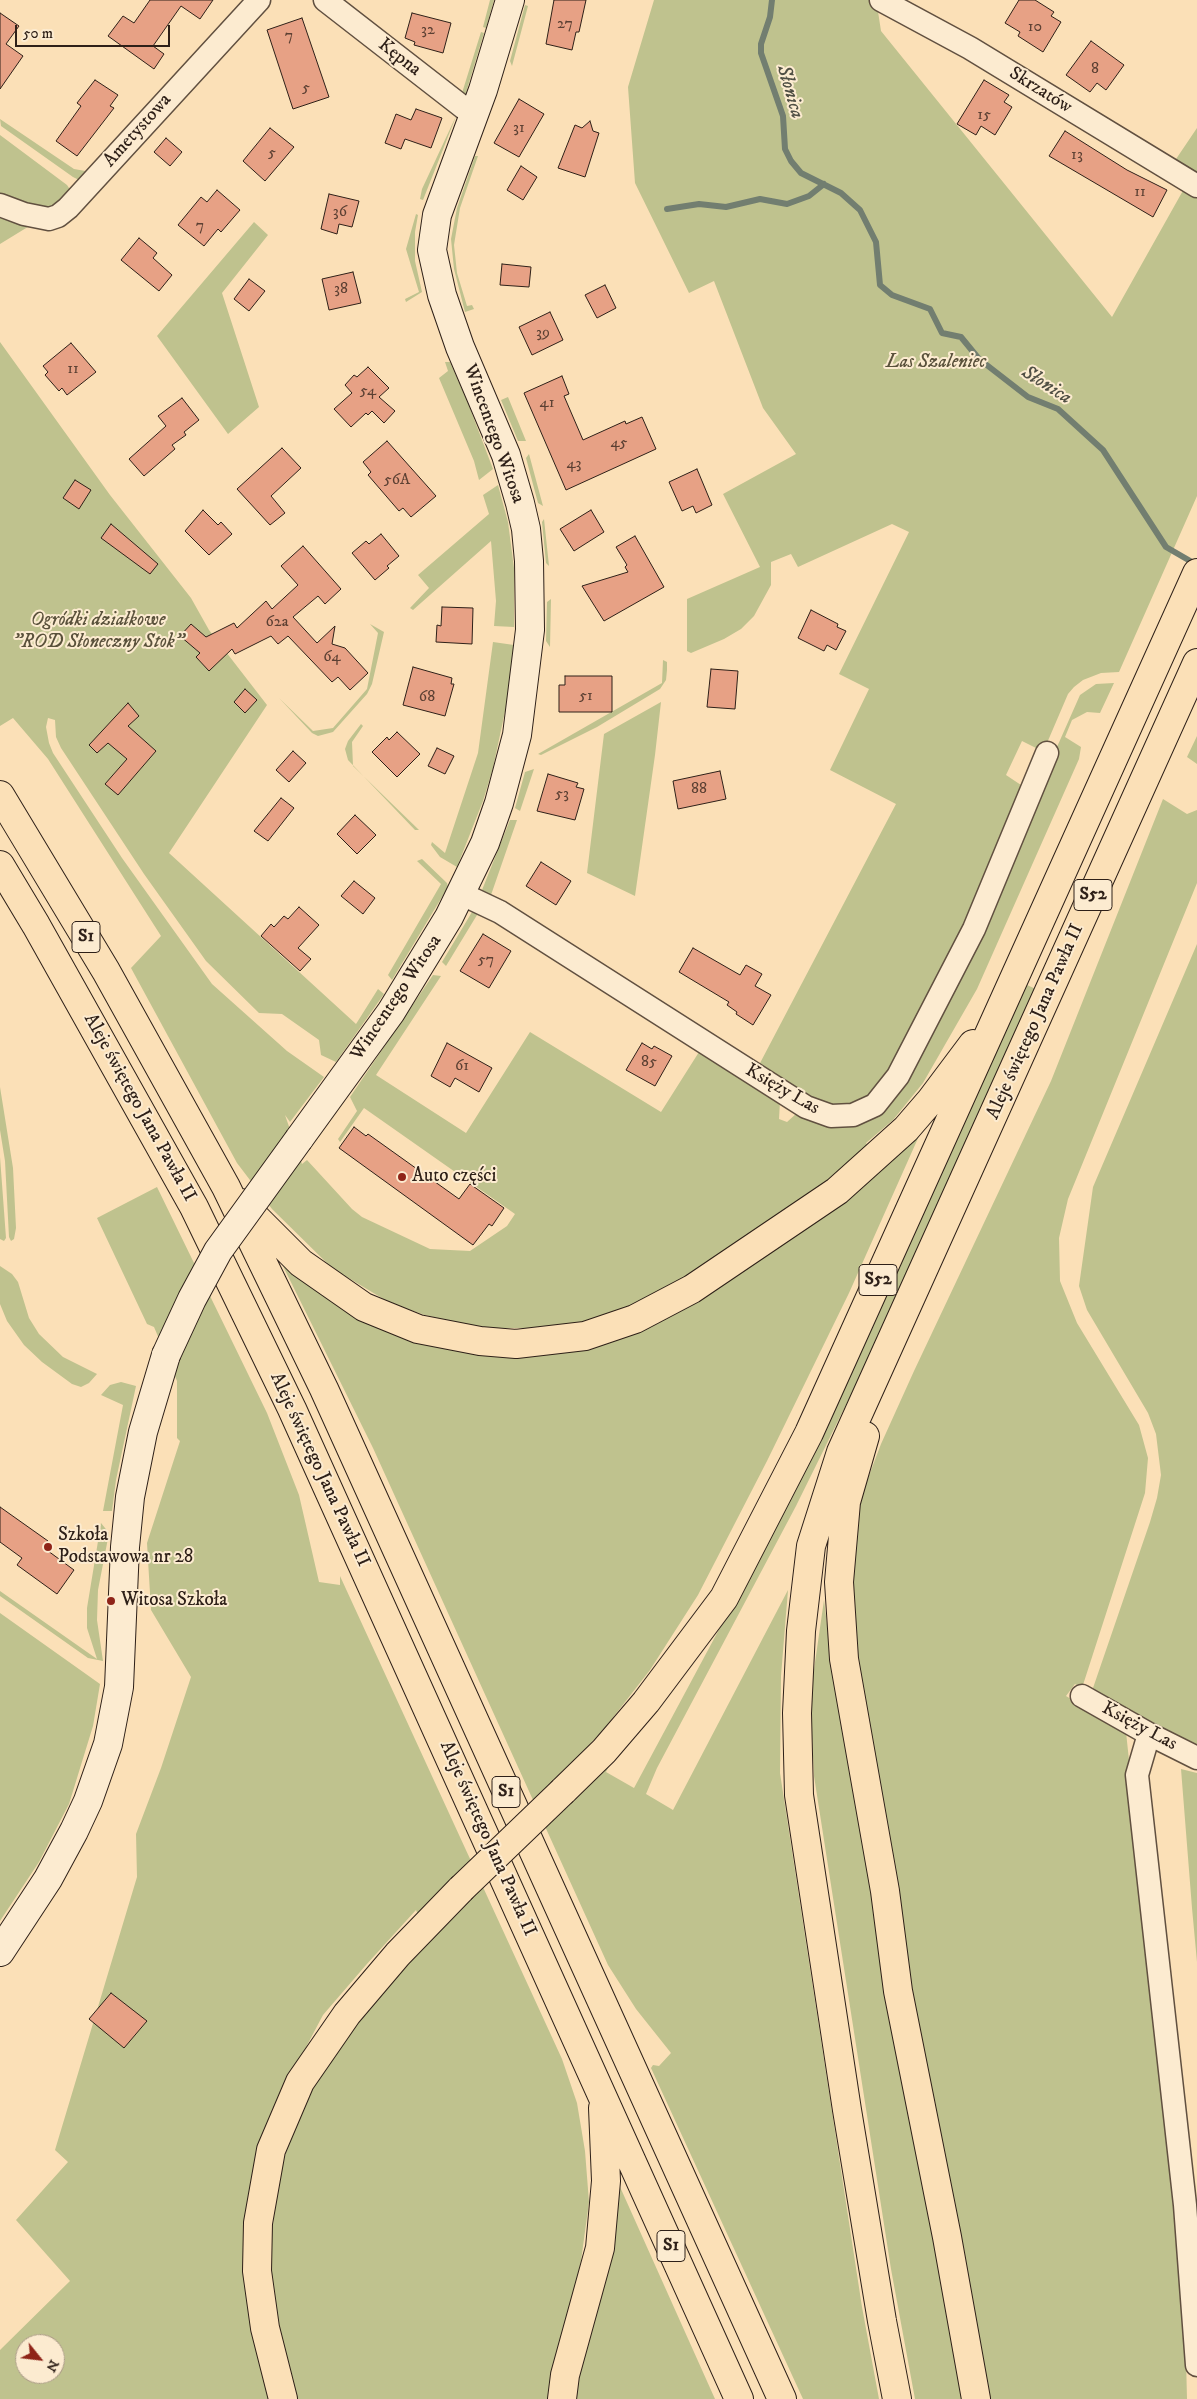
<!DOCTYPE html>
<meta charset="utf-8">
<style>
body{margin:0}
#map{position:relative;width:1197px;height:2399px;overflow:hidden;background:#fbe0b7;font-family:"IM FELL DW Pica",serif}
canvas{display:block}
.north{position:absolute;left:15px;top:2334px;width:50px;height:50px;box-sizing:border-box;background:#fcebd0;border:1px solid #aa9a86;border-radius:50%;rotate:119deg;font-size:14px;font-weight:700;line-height:20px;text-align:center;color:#2e2018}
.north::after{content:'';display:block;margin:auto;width:18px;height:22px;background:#8f2418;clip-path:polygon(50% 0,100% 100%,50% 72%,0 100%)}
.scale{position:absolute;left:15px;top:25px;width:155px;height:22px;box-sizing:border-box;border:2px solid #2e2018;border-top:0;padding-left:6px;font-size:15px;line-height:18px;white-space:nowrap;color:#2e2018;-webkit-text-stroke:4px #fcebd0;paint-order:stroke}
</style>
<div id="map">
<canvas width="1197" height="2399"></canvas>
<div class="north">N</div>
<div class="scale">50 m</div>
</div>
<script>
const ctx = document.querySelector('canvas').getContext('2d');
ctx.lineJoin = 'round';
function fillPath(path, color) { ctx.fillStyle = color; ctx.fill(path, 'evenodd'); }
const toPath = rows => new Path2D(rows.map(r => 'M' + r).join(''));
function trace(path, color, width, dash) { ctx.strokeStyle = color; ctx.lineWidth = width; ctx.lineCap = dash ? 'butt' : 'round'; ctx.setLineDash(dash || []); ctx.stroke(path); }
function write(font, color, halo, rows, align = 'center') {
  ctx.font = font + ' "IM FELL DW Pica",serif'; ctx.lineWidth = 4; ctx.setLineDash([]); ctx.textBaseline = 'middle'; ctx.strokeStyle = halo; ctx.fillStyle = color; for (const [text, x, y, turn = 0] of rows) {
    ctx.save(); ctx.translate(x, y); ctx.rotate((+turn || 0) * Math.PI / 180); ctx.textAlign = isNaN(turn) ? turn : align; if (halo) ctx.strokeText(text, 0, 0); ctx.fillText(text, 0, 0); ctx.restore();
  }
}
const green = toPath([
 [490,0,494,0,486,28,483,27],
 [654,0,869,0,877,5,881,31,1112,317,1185,187,1197,195,1197,496,1119,672,1101,673,1083,680,1074,687,1068,694,1044,750,1042,751,1022,741,1006,775,1021,785,1025,797,895,1069,861,1104,825,1109,759,1065,896,804,830,770,869,689,839,674,909,532,892,524,798,567,791,554,771,562,771,585,754,616,741,629,724,639,691,653,687,651,687,599,760,567,723,494,796,454,763,408,714,281,689,293,635,183,628,87],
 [525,5,528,6,512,66,510,61],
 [481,32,484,33,465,96,462,93],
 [457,114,423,200,420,199,422,189],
 [0,119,74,169,91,172,79,180,73,177,1,126],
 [1197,128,1197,176,1174,162],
 [0,135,67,185,73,194,56,210,0,197],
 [475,156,478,156,460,208,454,245,457,273,467,306,472,305,474,309,465,312,454,269,451,239,457,208],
 [0,212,31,225,0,244],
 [416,214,418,215,415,232,415,261,422,292,406,302,405,299,419,292,406,249],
 [254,222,268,235,222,293,259,407,228,434,157,336],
 [0,342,110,495,191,598,209,630,267,705,169,853,356,1024,378,989,384,994,336,1062,321,1055,319,1040,282,1014,259,1013,206,961,144,874,61,748,56,737,55,720,48,718,46,727,49,743,53,753,122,858,212,984,287,1051,324,1077,290,1122,285,1115,302,1164,307,1160,352,1209,362,1217,430,1249,470,1251,507,1226,515,1214,364,1108,340,1142,338,1139,357,1111,350,1097,433,975,441,976,376,1075,466,1133,530,1032,661,1112,699,1052,780,1101,779,1119,787,1122,797,1113,865,1118,1053,756,1080,695,1096,684,1114,683,1100,713,1087,712,1072,720,1065,737,1081,747,1079,759,977,989,923,1083,893,1120,866,1143,871,1151,713,1261,641,1304,592,1323,543,1328,486,1328,459,1323,425,1315,390,1303,332,1268,272,1209,237,1163,131,968,161,936,48,759,13,718,0,726],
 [445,362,450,362,468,403,493,469,479,480,474,461,439,378,448,371],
 [508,397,526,441,518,441,501,400],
 [529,454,543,506,538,503,526,458],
 [498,485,508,522,514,568,514,627,494,626,496,601,491,541,413,610,410,608,429,588,418,575,489,514,483,495],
 [544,519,549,566,546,563,542,522],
 [551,599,550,647,546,641,547,602],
 [370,624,384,632,372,684,367,694,333,732,318,736,312,733,279,698,313,731,333,728,367,689,378,633],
 [493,642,514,645,507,702,493,768,483,801,457,867,440,857,431,845,432,842,445,853,478,753],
 [663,660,667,662,667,670,666,680,660,689,597,727,541,755,538,754,662,683],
 [661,702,655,755,635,896,587,873,604,734],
 [361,724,363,726,352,742,353,766,419,830,415,830,348,760,345,749,348,741],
 [1197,736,1197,764,1187,757],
 [534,769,520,811,515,808,525,772],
 [1163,799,1187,814,1197,810,1197,883,1068,1199,1059,1238,1060,1281,1077,1323,1139,1425,1148,1458,1145,1493,1082,1688,1075,1684,1066,1696,1126,1732,1184,2277,1187,2399,985,2399,900,1924,847,1610,857,1507,881,1444,914,1371,1051,1081],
 [510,820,517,820,491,895,537,924,484,895,482,890],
 [422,859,447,883,448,887,392,980,388,975,441,884,417,861],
 [472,912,481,913,481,916,477,915,446,966,442,962],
 [1197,944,1197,1750,1097,1696,1093,1688,1150,1522,1157,1498,1161,1475,1156,1434,1148,1413,1087,1310,1079,1286,1093,1187],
 [1027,985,1038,990,913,1269,796,1506,657,1768,646,1794,673,1810,788,1590,781,1676,780,1773,862,2307,879,2399,803,2399,651,2068,653,2065,659,2066,671,2053,636,2009,608,1965,373,1448,278,1256,362,1320,601,1342,916,1136,919,1136,849,1293,767,1461,698,1595,650,1670,604,1729,577,1758,584,1783,618,1748,606,1772,634,1788,782,1512],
 [0,1087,13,1168,16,1228,14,1239,11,1241,9,1237,5,1161,0,1130],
 [0,1157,6,1238,4,1241,0,1239],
 [157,1187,267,1413,299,1495,319,1582,340,1585,340,1576,562,2059,577,2103,585,2151,589,2202,581,2261,560,2347,551,2399,298,2399,287,2374,273,2308,271,2240,279,2178,293,2126,320,2066,427,1935,416,1910,366,1965,323,2015,295,2068,263,2144,272,2399,0,2399,0,2350,70,2281,16,2220,68,2162,55,2150,137,1877,136,1834,161,1768,191,1677,151,1610,147,1543,180,1441,177,1438,177,1381,154,1327,147,1324,97,1218],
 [25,2344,55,2344,55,2374,25,2374],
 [0,1266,12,1274,18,1282,29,1318,39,1334,63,1357,97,1374,89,1383,81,1387,72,1384,42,1362,24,1345,7,1321,0,1304],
 [121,1382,136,1386,116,1480,112,1511,103,1511,123,1405,101,1395,110,1385],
 [101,1523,109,1533,98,1590,97,1620,103,1661,88,1658,0,1596,0,1591,97,1659,87,1628,87,1608],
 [824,1600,832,1666,950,2321,962,2399,915,2399,891,2269,814,1776,810,1697],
 [0,1613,100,1684,93,1726,69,1804,39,1862,0,1921],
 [1181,1769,1197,1773,1197,1962,1192,1908],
 [612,2169,715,2399,575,2399]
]);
const stream = toPath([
 [772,0,770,17,761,44,761,53,783,116,785,149,791,161,801,173,841,193,860,210,876,242,880,285,892,295,930,309,942,333,961,337,979,359,1028,397,1058,409,1103,450,1166,547,1197,565],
 [667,209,699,204,726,207,760,199,787,204,809,196,824,184]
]);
const building = toPath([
 [150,0,213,0,200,19,181,6,153,46,164,54,154,69,108,36,123,16,134,23,150,0],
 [554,0,586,0,579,32,576,32,572,50,546,44,554,0],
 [1019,0,1035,0,1054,12,1051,16,1061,22,1043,52,1018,36,1020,32,1005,23,1019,0],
 [0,13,19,26,6,44,23,56,0,89,0,13],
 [412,13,451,23,443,53,414,45,415,42,405,38,412,13],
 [302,18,329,97,293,109,267,30,302,18],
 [1091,41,1124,65,1106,90,1097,83,1090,92,1066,75,1091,41],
 [95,80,118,95,110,106,114,108,77,156,56,141,81,106,77,103,95,80],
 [984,80,1009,95,1004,102,1012,107,995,135,981,126,976,135,957,124,984,80],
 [519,99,544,114,519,157,494,143,519,99],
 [416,109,442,118,431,148,405,139,401,149,385,143,396,114,411,120,416,109],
 [590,121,593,131,599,133,585,177,558,168,575,125,582,128,590,121],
 [270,128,294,147,265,181,243,161,270,128],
 [1065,131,1127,170,1167,190,1153,217,1049,156,1065,131],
 [166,138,182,152,170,166,154,152,166,138],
 [521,166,537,177,523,200,507,190,521,166],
 [217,190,240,210,221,232,218,229,204,246,178,225,201,197,207,202,217,190],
 [329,194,359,201,352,227,339,224,337,234,321,229,329,194],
 [139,238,157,253,153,258,172,275,159,291,121,260,139,238],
 [502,264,531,267,529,287,500,285,502,264],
 [353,272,361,303,329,310,322,279,353,272],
 [249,279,265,291,249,311,234,299,249,279],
 [605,285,616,308,597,318,585,295,605,285],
 [550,312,563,340,532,355,519,327,550,312],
 [71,343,96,372,67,395,62,388,59,391,45,375,48,372,43,366,71,343],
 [368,367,389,388,379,397,395,411,384,423,372,411,368,415,366,413,351,427,334,409,352,393,345,385,354,375,357,377,368,367],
 [562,376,569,394,564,396,583,440,625,421,626,424,642,417,656,449,566,490,524,393,562,376],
 [182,398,199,420,184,432,186,435,172,445,175,449,144,476,129,459,166,426,158,416,182,398],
 [387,441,436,496,411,517,403,508,399,511,368,475,371,472,363,462,387,441],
 [282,448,301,468,271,496,285,513,270,525,237,489,282,448],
 [697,469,712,505,696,513,693,506,682,511,669,482,697,469],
 [75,480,91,490,79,509,63,498,75,480],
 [203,510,218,525,221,522,232,534,209,555,185,531,203,510],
 [591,510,604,532,574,551,560,529,591,510],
 [111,524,158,564,150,574,101,538,111,524],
 [381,534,399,556,387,566,389,568,375,580,352,553,366,541,369,544,381,534],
 [635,536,664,587,604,621,582,586,628,572,625,567,627,565,616,547,635,536],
 [303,546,341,589,325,604,318,596,293,617,317,643,335,626,332,644,345,648,368,673,350,690,338,677,332,682,288,636,278,644,271,636,235,654,232,649,209,671,196,657,200,653,180,636,191,624,206,637,234,623,237,628,266,601,272,609,298,585,281,566,303,546],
 [442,607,473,608,472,644,436,642,437,625,441,626,442,607],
 [811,610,838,624,837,627,846,631,836,650,827,645,824,651,798,638,811,610],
 [413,667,452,678,451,684,454,684,445,716,403,705,413,667],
 [711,669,738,671,735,709,707,707,711,669],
 [565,676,612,676,612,712,559,712,559,685,565,685,565,676],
 [245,689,257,700,245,713,234,702,245,689],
 [128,703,139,716,128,726,156,751,118,795,105,784,127,759,108,743,97,753,89,745,128,703],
 [397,732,420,754,397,777,372,752,387,737,389,740,397,732],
 [437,748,454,756,445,774,428,766,437,748],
 [293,751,306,763,289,782,276,770,293,751],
 [720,771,726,799,678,809,673,781,720,771],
 [548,774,578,783,576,787,584,789,575,820,537,811,548,774],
 [281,798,294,808,268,841,254,831,281,798],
 [355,815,376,835,357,854,337,834,355,815],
 [541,862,571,881,556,905,526,886,541,862],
 [354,881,375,898,363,914,341,896,354,881],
 [299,907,319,925,298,948,311,959,300,971,261,936,271,924,274,927,284,916,288,919,299,907],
 [483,934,511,951,489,988,460,971,483,934],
 [693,948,740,975,746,965,762,974,755,986,771,995,753,1025,736,1014,737,1012,727,1005,729,1002,679,972,693,948],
 [447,1043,492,1068,479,1092,455,1078,450,1087,431,1076,447,1043],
 [642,1043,652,1049,654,1046,672,1056,655,1086,626,1070,642,1043],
 [354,1127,366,1136,368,1134,459,1199,470,1184,504,1208,492,1226,489,1224,473,1245,339,1148,354,1127],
 [0,1507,48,1541,44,1548,74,1570,57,1594,17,1565,22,1558,0,1542,0,1507],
 [111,1993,147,2021,124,2048,89,2019,111,1993]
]);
const street = toPath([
 [325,0,464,108,474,113],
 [881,0,970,48,1197,186],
 [0,205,24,214,49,219,58,216,68,208,259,0],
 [462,894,500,912,806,1107,831,1116,853,1115,875,1105,898,1076,974,929,1047,753],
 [1082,1696,1149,1734,1197,1758],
 [1149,1734,1137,1775,1185,2205,1197,2365]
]);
const secondary = toPath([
 [299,1139,391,1012,449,917,485,843,499,803,517,735,530,630,529,561,526,529,520,503,506,455,460,347,442,295,432,250,437,215,483,90,510,0],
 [0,1952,48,1879,74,1831,88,1801,108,1744,119,1687,125,1547,130,1497,143,1432,166,1355]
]);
const highway = toPath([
 [0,795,106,971,226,1187,324,1389,782,2399],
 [0,865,36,925,194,1207,292,1409,739,2399],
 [241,1203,301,1263,364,1307,418,1329,480,1341,516,1344,585,1336,635,1319,692,1289,837,1191,906,1129,931,1100,973,1044],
 [865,1436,846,1502,839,1582,844,1659,885,1891,898,1991,947,2237,976,2399],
 [563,1791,604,1751,646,1702,724,1598,809,1433,1197,573],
 [283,2399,265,2328,257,2271,258,2223,271,2150,300,2082,347,2014,398,1954,461,1889],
 [562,2399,565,2375,600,2248,606,2181,603,2108],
 [897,2399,882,2321,847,2110,799,1795,797,1713,801,1631,811,1546,841,1452,1197,663]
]);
const secondaryBridge = toPath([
 [166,1355,192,1299,218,1251,299,1139]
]);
const highwayBridge = toPath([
 [461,1889,563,1791]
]);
const markers = [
 [402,1177,5,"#8f2418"],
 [48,1547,5,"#8f2418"],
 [111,1601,5,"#8f2418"]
];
const numberNames = [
 ["27",565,25],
 ["10",1035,28],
 ["32",428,31],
 ["7",289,37],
 ["8",1095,70],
 ["5",306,89],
 ["15",984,116],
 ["31",519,129],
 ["5",272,154],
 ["13",1077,156],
 ["11",1140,193],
 ["36",340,213],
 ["7",200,227],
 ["38",341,290],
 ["39",543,334],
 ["11",73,370],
 ["54",368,392],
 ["41",547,404],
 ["45",619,444],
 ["43",574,465],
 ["56A",397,481],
 ["62a",277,623],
 ["64",332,658],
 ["51",586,697],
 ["68",427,698],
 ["88",699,790],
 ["53",562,795],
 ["57",486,961],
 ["85",649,1063],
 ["61",462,1067]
];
const shields = [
 [1093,895,38],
 [86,937,28],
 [878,1280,38],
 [506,1792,28],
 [671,2246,28]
];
const shieldNames = [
 ["S52",1093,895],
 ["S1",86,937],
 ["S52",878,1280],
 ["S1",506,1792],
 ["S1",671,2246]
];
const streetNames = [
 ["Kępna",399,58,38],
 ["Skrzatów",1040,91,32],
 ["Ametystowa",138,131,-48],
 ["Wincentego Witosa",493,434,70],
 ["Wincentego Witosa",397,998,-56],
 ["Aleje świętego Jana Pawła II",1036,1022,-66],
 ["Księży Las",782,1090,30],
 ["Aleje świętego Jana Pawła II",139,1108,61],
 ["Aleje świętego Jana Pawła II",319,1470,65],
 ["Księży Las",1139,1727,28],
 ["Aleje świętego Jana Pawła II",487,1839,66]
];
const parkNames = [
 ["Las Szaleniec",936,363],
 ["Ogródki działkowe",98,621],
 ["\"ROD Słoneczny Stok\"",98,643]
];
const poiNames = [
 ["Auto części",412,1177],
 ["Szkoła",58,1536],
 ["Podstawowa nr 28",58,1558],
 ["Witosa Szkoła",121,1601]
];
const waterNames = [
 ["Słonica",789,92,74],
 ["Słonica",1046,386,32]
];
fillPath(green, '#bfc28e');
trace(stream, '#727e70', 6);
fillPath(building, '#e7a185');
trace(building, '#2e2018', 1);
trace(street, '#615040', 25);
trace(secondary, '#2e2018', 30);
trace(highway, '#2e2018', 30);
trace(street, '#fcebd0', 22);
trace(secondary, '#fcebd0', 28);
trace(highway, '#fbe0b7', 28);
trace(secondaryBridge, '#2e2018', 30, []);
trace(highwayBridge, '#2e2018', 30, []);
trace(secondaryBridge, '#fcebd0', 28);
trace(highwayBridge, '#fbe0b7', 28);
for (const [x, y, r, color] of markers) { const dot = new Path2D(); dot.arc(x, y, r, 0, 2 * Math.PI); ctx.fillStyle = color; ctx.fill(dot); trace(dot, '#fcebd0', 2); }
write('16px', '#5c4033', null, numberNames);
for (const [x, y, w] of shields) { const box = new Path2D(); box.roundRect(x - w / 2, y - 15.5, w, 31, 4); ctx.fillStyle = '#fcebd0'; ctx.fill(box); trace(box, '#2e2018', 1); }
write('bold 18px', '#2e2018', null, shieldNames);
write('19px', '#2e2018', '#fcebd0', streetNames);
write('italic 19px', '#5a513b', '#fcebd0', parkNames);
write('19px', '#2e2018', '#fcebd0', poiNames, 'left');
write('italic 20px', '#504f44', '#fcebd0', waterNames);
</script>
